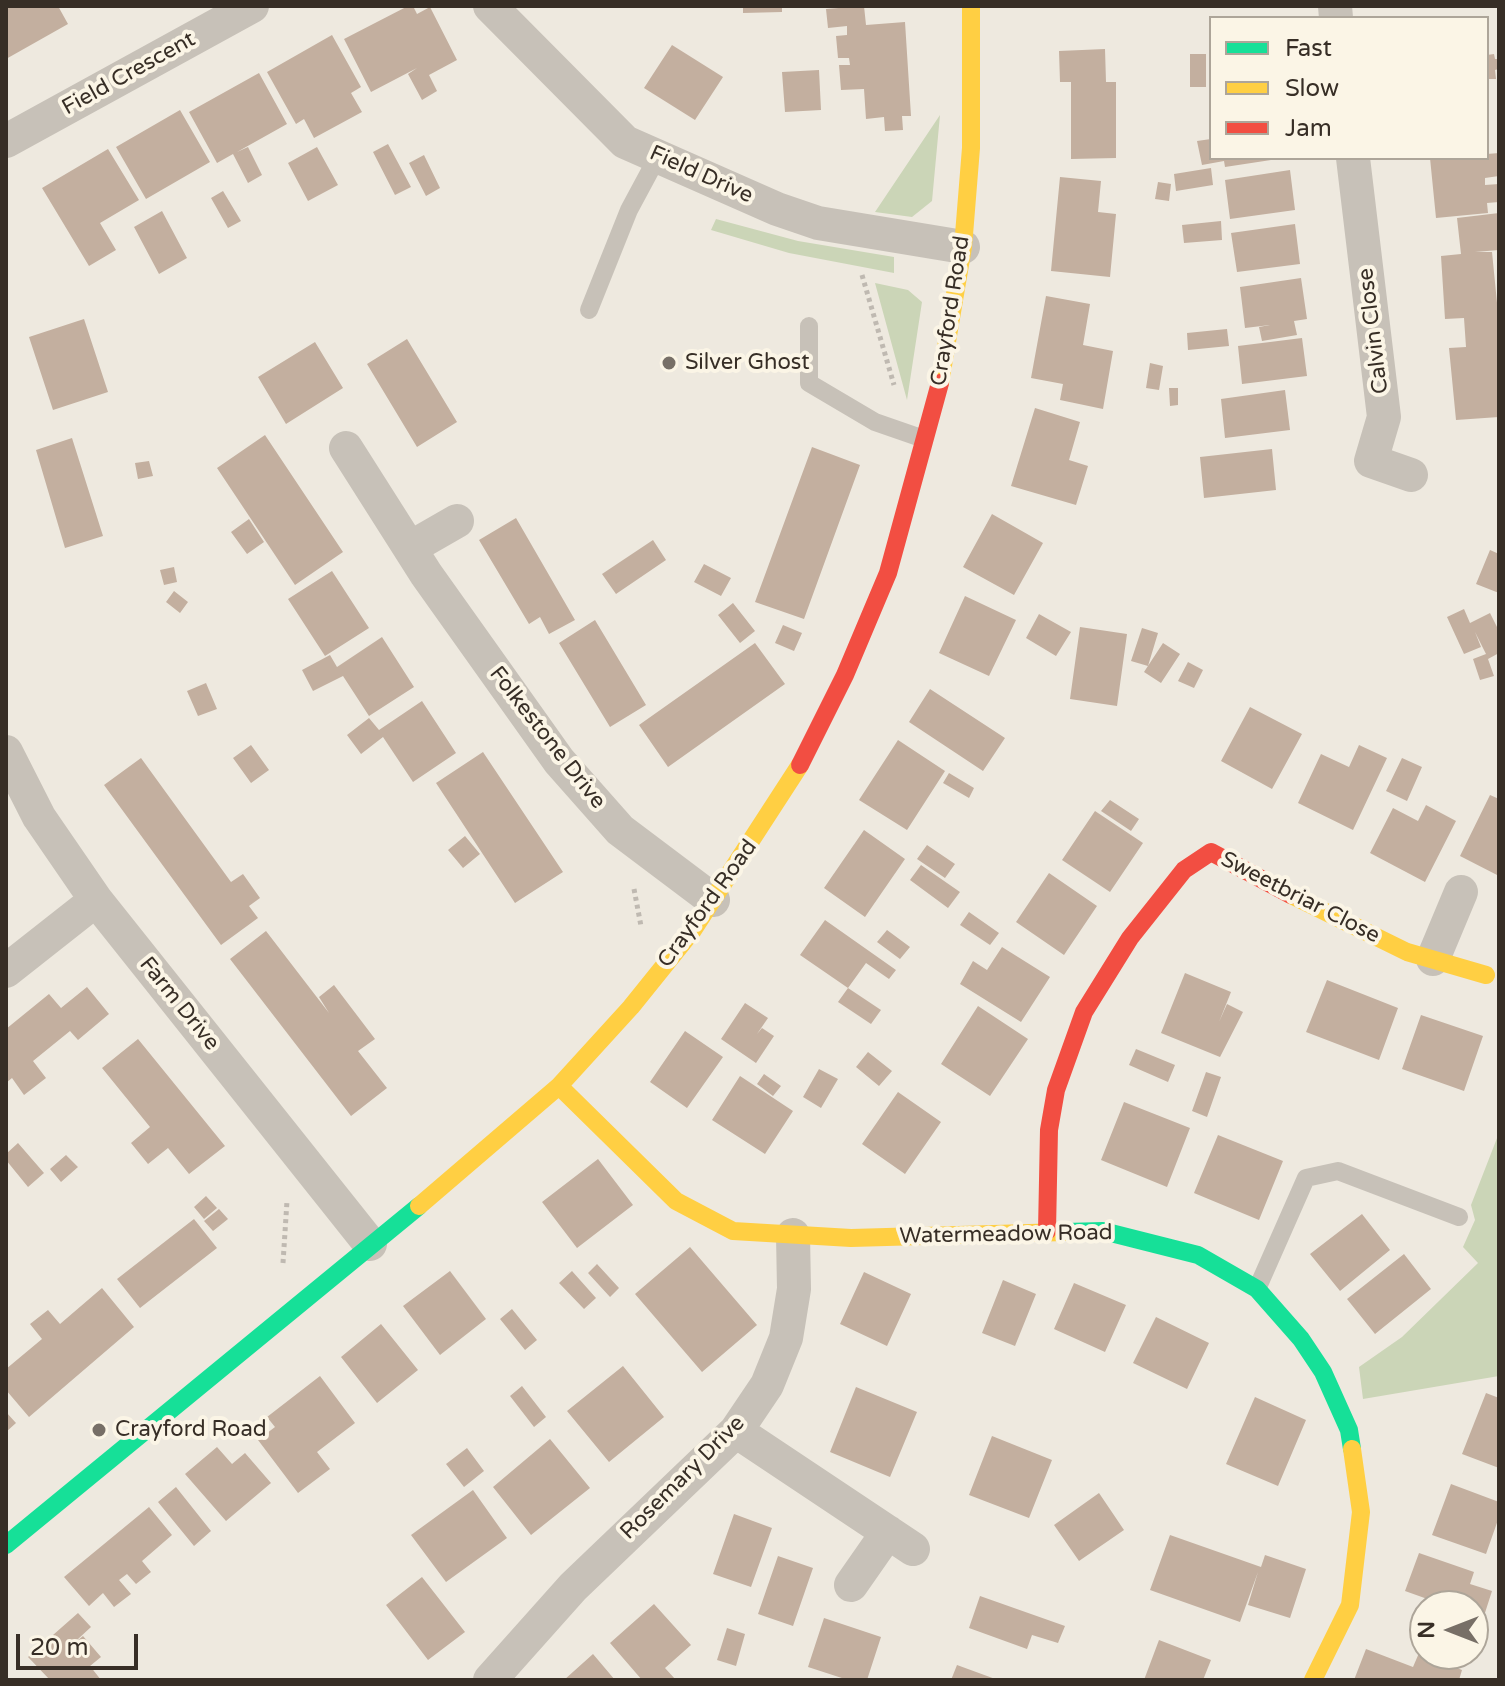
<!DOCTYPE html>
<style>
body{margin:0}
#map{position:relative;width:1505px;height:1686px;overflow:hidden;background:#eee9df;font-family:"Varela Round",sans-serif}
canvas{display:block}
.frame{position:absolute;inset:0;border:8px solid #372e26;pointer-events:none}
.legend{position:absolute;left:1209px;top:16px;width:280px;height:144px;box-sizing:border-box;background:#fbf5e6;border:2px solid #ada599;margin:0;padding:10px 14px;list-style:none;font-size:24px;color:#372e26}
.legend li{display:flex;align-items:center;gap:16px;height:40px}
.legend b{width:40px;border:2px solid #ada599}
.north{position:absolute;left:1409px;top:1590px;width:80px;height:80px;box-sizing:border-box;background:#fbf5e6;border:2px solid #ada599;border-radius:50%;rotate:270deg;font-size:22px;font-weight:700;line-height:32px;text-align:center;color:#372e26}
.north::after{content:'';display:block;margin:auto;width:28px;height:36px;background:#776f67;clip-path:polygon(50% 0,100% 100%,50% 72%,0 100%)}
.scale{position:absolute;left:16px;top:1634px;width:122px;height:36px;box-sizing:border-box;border:4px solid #372e26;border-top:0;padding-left:10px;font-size:24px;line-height:28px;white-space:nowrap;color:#372e26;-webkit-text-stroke:6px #fbf5e6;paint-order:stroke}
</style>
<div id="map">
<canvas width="1505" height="1686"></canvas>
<div class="frame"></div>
<ul class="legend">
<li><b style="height:10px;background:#16e098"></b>Fast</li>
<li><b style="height:10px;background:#ffcf43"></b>Slow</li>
<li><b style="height:10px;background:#f24e42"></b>Jam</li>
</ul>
<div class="north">N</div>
<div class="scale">20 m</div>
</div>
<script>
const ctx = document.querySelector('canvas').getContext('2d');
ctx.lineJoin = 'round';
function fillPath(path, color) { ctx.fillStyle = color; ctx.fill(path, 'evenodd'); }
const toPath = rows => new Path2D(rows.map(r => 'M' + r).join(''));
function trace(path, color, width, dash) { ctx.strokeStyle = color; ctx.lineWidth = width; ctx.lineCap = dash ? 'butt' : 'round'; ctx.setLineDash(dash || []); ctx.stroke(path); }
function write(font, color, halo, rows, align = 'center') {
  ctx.font = font + ' "Varela Round",sans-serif'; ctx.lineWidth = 8; ctx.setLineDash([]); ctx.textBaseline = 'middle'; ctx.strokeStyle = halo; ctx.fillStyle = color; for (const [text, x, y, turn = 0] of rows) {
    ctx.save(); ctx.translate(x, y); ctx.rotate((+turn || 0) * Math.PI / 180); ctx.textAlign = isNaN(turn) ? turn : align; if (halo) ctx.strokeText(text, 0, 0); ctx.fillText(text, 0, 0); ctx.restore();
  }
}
const green = toPath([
 [940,115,932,201,912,217,875,212],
 [716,219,798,241,894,257,894,273,789,253,711,230],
 [875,283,908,290,922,302,907,400],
 [1499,1133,1499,1376,1363,1399,1359,1367,1402,1337,1478,1263,1463,1247,1475,1220,1471,1205]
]);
const building = toPath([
 [6,6,58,6,68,24,6,59],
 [408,6,413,6,417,14,430,7,457,60,429,75,437,91,422,100,408,74,417,68,371,92,344,39],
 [743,6,782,6,782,12,743,13],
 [864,6,866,25,905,22,911,116,902,116,903,130,885,131,884,117,866,119,864,89,841,90,839,65,850,65,849,58,838,58,836,36,847,35,847,26,828,28,826,9],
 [332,35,361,87,351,93,362,112,314,138,304,119,296,124,267,72],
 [672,45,723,77,695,120,644,88],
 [1105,49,1106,82,1116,82,1116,158,1071,159,1071,82,1060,82,1059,51],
 [1190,54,1206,54,1206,87,1190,87],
 [1494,54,1495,59,1499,59,1499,69,1495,70,1496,79,1487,79,1487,55],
 [819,70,821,110,785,112,782,72],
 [259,73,287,124,237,152,248,147,262,175,248,183,233,154,217,163,189,112],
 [180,110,210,162,146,199,116,147],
 [1211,139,1211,158,1271,160,1225,167,1224,161,1202,165,1197,141],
 [388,144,411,187,395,195,373,152],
 [317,147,338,185,308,201,288,163],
 [108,149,139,200,100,223,116,250,89,266,42,188],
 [1499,153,1499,176,1485,178,1485,185,1499,184,1499,202,1487,203,1488,213,1436,218,1430,158,1487,158,1487,154],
 [424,155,440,188,426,196,409,163],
 [1211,168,1213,185,1176,191,1174,174],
 [1290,170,1295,210,1230,219,1225,180],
 [1060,177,1101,181,1098,212,1116,214,1110,277,1051,271],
 [1158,182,1171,184,1169,201,1155,199],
 [223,191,241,221,228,228,211,198],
 [162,211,187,258,159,274,134,227],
 [1499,213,1499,250,1475,252,1492,252,1499,323,1499,417,1456,420,1449,348,1466,347,1464,318,1445,319,1441,256,1461,254,1457,218],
 [1221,221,1222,240,1184,243,1182,225],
 [1295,224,1300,264,1237,272,1231,233],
 [1301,278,1307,319,1294,321,1297,335,1262,341,1259,327,1270,325,1245,328,1240,287],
 [1046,296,1090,304,1083,345,1113,351,1103,409,1060,400,1063,384,1031,378],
 [84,319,108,392,53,410,29,337],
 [1227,329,1229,346,1188,350,1187,333],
 [1302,338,1307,376,1242,384,1238,346],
 [407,339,457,422,417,447,367,364],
 [315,342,343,388,286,424,258,377],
 [1150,363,1163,366,1159,390,1146,388],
 [1169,388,1178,388,1178,405,1170,406],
 [1285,390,1290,430,1225,438,1221,399],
 [1035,408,1080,422,1069,460,1088,466,1076,505,1011,486],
 [265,435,343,552,295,585,217,468],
 [72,438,103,536,65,548,36,450],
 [812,447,860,465,804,619,755,602],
 [1272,449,1276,490,1204,498,1200,457],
 [149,461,153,476,138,479,135,463],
 [992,514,1043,543,1014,595,963,567],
 [516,518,575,620,549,634,540,617,529,624,479,540],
 [249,519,264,542,247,554,231,532],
 [653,540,666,560,616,594,602,574],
 [1490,550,1499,554,1499,593,1476,584],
 [704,564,731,578,721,596,694,582],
 [174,567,177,582,164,585,160,570],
 [332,571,369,628,325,656,288,599],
 [174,591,188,602,180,613,166,602],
 [965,596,1016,620,989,676,939,653],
 [733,603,755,631,740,643,718,615],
 [1464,609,1470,623,1490,613,1499,631,1499,653,1488,659,1494,676,1480,680,1473,659,1486,654,1475,632,1481,647,1464,654,1447,617],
 [1039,614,1071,632,1056,656,1026,638],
 [595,620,646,705,610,727,559,643],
 [783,625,802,633,794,651,775,643],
 [1080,627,1127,634,1117,706,1070,699],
 [1142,628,1158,633,1148,666,1131,661],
 [382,637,414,687,369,716,343,676,313,691,302,670,330,655,337,667],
 [755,643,785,684,668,767,639,725],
 [1163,643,1180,654,1161,683,1144,672],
 [1188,662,1203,670,1194,688,1178,681],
 [206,683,217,709,198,716,187,691],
 [930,689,1005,738,983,771,909,722],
 [422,701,456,753,413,782,383,737,361,754,347,735,369,718,379,730],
 [1250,707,1302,734,1272,789,1221,761],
 [898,740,945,771,907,830,859,800],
 [251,745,269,770,251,783,233,758],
 [1359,745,1387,758,1353,830,1298,803,1321,754,1349,767],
 [483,752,563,872,515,903,436,783],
 [141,758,231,882,243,874,260,898,249,906,258,918,221,945,104,785],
 [1402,758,1422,767,1407,801,1386,791],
 [949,773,974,788,969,798,943,783],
 [1490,795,1499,799,1499,876,1460,856],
 [1110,800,1139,819,1131,831,1101,811],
 [1426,805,1456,821,1425,882,1370,853,1393,808,1418,821],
 [1095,811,1143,843,1110,892,1062,860],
 [864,830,905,859,865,917,824,888],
 [465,836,480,854,463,868,448,850],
 [927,845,955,864,945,878,917,859],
 [921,865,960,892,948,908,910,880],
 [1049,873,1097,906,1064,955,1016,922],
 [969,912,999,933,990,945,960,925],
 [825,920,896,970,889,979,866,963,848,988,881,1010,871,1024,838,1002,848,988,800,955],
 [887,930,910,947,900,959,877,942],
 [266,931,329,1013,319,997,334,985,375,1039,358,1051,387,1088,351,1116,230,959],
 [1002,947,1050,977,1021,1022,960,984,973,961,987,970],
 [1185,973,1231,992,1219,1022,1227,1004,1243,1012,1220,1057,1161,1033],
 [1327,980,1398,1008,1379,1060,1306,1032],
 [87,987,109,1014,78,1040,70,1031,33,1061,46,1078,24,1095,12,1078,6,1083,6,1029,49,994,61,1008],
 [745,1003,768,1018,757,1034,762,1028,774,1036,756,1063,721,1039],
 [978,1006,1028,1039,990,1096,941,1064],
 [1421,1015,1483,1036,1464,1091,1402,1069],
 [685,1031,723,1057,687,1108,650,1082],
 [138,1039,225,1146,189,1174,168,1148,148,1164,131,1143,150,1127,102,1068],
 [1136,1049,1175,1065,1168,1082,1129,1065],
 [868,1052,892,1071,879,1086,856,1067],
 [819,1069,838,1079,821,1108,803,1097],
 [1206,1072,1221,1077,1207,1117,1192,1111],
 [764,1074,781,1086,773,1096,757,1084],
 [740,1076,793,1111,765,1154,712,1120],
 [898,1092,941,1122,905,1174,862,1144],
 [1124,1102,1190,1128,1167,1187,1101,1160],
 [1218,1135,1283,1161,1259,1220,1194,1193],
 [18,1143,44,1173,28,1187,6,1160,6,1154],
 [66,1155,78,1167,61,1182,50,1169],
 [598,1159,633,1205,577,1248,542,1202],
 [206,1196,217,1208,204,1219,194,1207],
 [219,1209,228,1219,213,1231,204,1221],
 [1362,1214,1390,1250,1340,1291,1310,1254],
 [194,1219,217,1248,140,1308,117,1279],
 [690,1247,757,1325,702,1372,635,1294],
 [1404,1254,1431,1289,1375,1334,1347,1299],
 [597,1264,619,1288,610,1297,588,1273],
 [450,1271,486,1319,440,1355,403,1306],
 [572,1271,596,1298,584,1309,559,1283],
 [864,1272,911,1294,887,1346,840,1324],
 [1003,1280,1036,1294,1015,1346,982,1333],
 [1074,1283,1126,1305,1105,1352,1054,1329],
 [102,1288,134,1327,29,1417,6,1390,6,1369,42,1339,30,1324,48,1310,60,1324],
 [512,1309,537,1340,525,1350,500,1319],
 [1156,1317,1209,1343,1187,1389,1133,1363],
 [381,1324,418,1370,377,1403,341,1357],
 [623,1366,664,1417,609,1462,567,1411],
 [320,1376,355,1423,317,1452,330,1469,298,1493,258,1440,275,1427,267,1417],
 [522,1386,546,1417,534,1427,510,1396],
 [856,1387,917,1412,890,1477,830,1452],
 [1486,1393,1499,1398,1499,1468,1462,1454],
 [1255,1397,1306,1420,1278,1486,1226,1464],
 [6,1412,16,1423,6,1432],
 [992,1436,1052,1460,1029,1518,969,1495],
 [550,1439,590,1488,531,1535,493,1487],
 [217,1447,232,1464,245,1453,271,1483,226,1521,185,1474],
 [467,1448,484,1471,464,1487,446,1464],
 [1451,1484,1499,1502,1499,1517,1486,1554,1432,1535],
 [176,1487,211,1531,194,1546,158,1502],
 [473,1490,507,1538,446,1582,411,1535],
 [1099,1493,1124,1530,1079,1561,1054,1525],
 [149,1507,172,1535,142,1561,151,1572,136,1584,127,1574,119,1580,131,1594,114,1607,103,1593,89,1606,64,1577],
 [734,1514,772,1528,751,1587,713,1574],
 [1170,1535,1261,1567,1265,1555,1306,1569,1290,1618,1248,1605,1258,1572,1240,1622,1150,1590],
 [1419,1553,1474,1572,1470,1584,1492,1591,1483,1619,1473,1615,1473,1606,1447,1606,1405,1591],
 [778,1556,813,1568,793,1626,758,1614],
 [422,1577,465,1632,428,1660,386,1605],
 [980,1596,1065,1626,1058,1643,1032,1635,1027,1649,969,1628],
 [654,1604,691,1645,665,1668,676,1680,642,1680,610,1643],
 [78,1613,91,1627,65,1651,83,1636,101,1657,90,1666,101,1680,50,1680,28,1657],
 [824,1618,881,1637,867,1680,848,1680,808,1667],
 [727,1628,745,1634,736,1666,717,1660],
 [1159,1640,1211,1660,1203,1680,1144,1680],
 [1366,1649,1413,1667,1419,1653,1462,1670,1459,1680,1354,1680],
 [593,1654,615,1680,564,1680],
 [957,1665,998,1680,951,1680]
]);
const path = toPath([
 [862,275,894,385],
 [634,889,641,926],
 [283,1263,287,1201]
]);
const lane = toPath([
 [589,310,629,210,658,156],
 [809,326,809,383,875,422,924,439],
 [1257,1289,1306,1178,1338,1171,1459,1217]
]);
const street = toPath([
 [490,6,625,142,777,209,818,223,963,247],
 [1335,6,1336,18],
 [6,141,252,6],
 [1353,158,1384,417,1371,461,1411,475],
 [346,448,426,574,559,761,620,830,713,900],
 [410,548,457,521],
 [6,752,39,817,96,900,370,1244],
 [1433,959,1461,892],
 [6,971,96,900],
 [736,1431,913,1549],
 [851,1585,888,1532],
 [490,1680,573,1587,736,1431,767,1385,786,1338,794,1289,793,1235]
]);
const fast = toPath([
 [1065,1232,1103,1231,1198,1255,1257,1289,1301,1339,1323,1372,1349,1430,1352,1449],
 [6,1545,419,1206]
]);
const slow = toPath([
 [940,383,963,247,971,148,971,6],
 [1291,895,1407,952,1486,975],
 [559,1086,676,1201,733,1231,851,1238,1065,1232],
 [419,1206,559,1086,631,1007,693,930,800,765],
 [1313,1680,1350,1605,1361,1512,1352,1449]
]);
const jam = toPath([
 [800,765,845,675,888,573,940,383],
 [1047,1231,1049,1130,1056,1090,1084,1012,1130,938,1184,870,1211,852,1291,895]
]);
const markers = [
 [669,363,8,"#776f67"],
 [99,1430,8,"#776f67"]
];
const streetNames = [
 ["Field Crescent",129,74,-29],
 ["Field Drive",701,175,24],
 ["Crayford Road",951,311,-81],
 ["Calvin Close",1374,331,-97],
 ["Folkestone Drive",547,738,52],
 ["Sweetbriar Close",1300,898,27],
 ["Crayford Road",708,904,-54],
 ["Farm Drive",179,1004,51],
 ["Watermeadow Road",1006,1235,-1],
 ["Rosemary Drive",683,1478,-45]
];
const poiNames = [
 ["Silver Ghost",685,363],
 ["Crayford Road",115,1430]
];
fillPath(green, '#cbd5b7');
fillPath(building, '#c3af9f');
trace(path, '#bfb9b1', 5, [4, 4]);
trace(lane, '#c7c1b8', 18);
trace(street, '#c7c1b8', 34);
trace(fast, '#16e098', 18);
trace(slow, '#ffcf43', 18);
trace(jam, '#f24e42', 18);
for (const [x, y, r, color] of markers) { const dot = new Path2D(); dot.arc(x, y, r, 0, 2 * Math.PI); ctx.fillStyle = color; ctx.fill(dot); trace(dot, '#fbf5e6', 3); }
write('22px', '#372e26', '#fbf5e6', streetNames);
write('22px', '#372e26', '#fbf5e6', poiNames, 'left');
</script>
